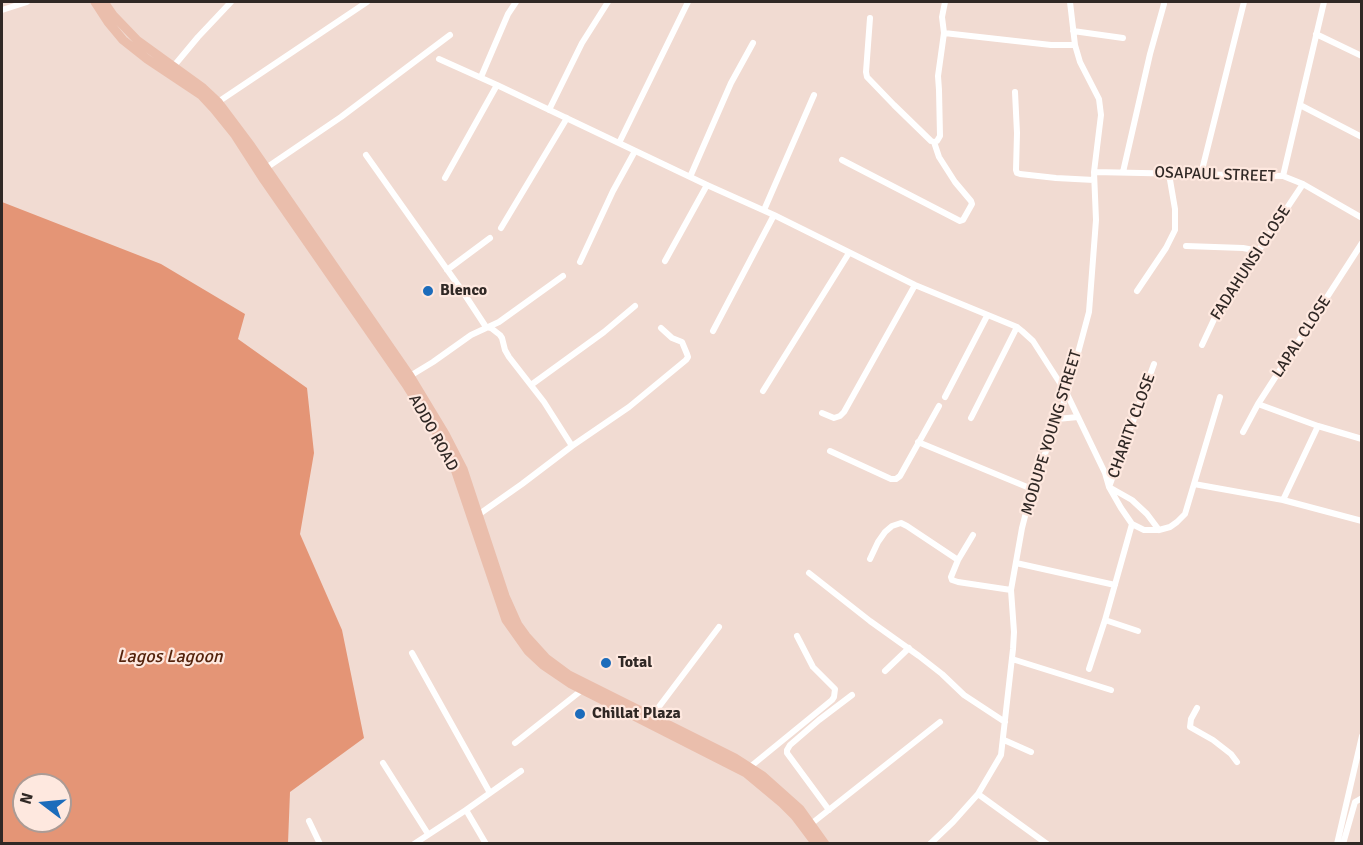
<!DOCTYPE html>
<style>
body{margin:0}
#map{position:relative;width:1363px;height:845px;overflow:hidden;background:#f1dbd2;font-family:Signika,sans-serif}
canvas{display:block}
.frame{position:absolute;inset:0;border:3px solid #302825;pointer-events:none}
.north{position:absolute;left:12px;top:773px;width:60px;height:60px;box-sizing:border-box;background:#fee8df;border:2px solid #ac9b95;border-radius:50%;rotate:286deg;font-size:16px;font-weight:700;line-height:24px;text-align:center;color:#302825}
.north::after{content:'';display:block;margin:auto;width:21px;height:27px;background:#1c6cbb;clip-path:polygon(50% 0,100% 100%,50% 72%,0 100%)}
</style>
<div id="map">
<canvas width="1363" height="845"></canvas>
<div class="frame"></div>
<div class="north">N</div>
</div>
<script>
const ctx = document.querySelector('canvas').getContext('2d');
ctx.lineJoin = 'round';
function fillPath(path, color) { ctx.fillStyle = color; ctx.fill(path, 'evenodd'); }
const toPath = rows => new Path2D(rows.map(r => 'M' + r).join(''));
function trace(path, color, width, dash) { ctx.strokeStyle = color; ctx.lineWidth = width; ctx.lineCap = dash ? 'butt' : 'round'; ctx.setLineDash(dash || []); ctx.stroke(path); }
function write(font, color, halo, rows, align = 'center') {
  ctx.font = font + ' Signika,sans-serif'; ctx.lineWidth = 4.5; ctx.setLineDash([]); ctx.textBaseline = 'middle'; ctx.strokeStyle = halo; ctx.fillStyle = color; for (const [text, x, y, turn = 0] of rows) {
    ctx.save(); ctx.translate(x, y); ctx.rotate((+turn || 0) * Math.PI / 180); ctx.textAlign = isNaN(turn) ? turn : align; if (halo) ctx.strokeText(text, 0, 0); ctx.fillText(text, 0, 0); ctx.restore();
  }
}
const water = toPath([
 [2,202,161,264,245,314,238,339,307,388,314,453,300,534,342,630,364,738,290,792,288,843,2,843],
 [24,785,60,785,60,821,24,821]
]);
const street = toPath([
 [2,10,27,2],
 [870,18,866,72,867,77,894,105,931,141,934,142,937,141,940,136,939,90,938,76,944,33,942,17,945,2],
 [1073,31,1123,38],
 [944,33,1051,45,1075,45],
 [1316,34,1362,56],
 [439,59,497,85,707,185,774,215,915,285,1017,327,1022,331,1033,341,1067,394,1105,473,1109,487,1121,508,1132,524,1144,530,1159,530,1170,527,1177,522,1185,514,1220,397],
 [173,67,198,37,231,2],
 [481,77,508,14,516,2],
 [1015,92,1017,133,1016,170,1017,173,1020,174,1056,178,1094,180],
 [218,102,367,2],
 [1300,105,1362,137],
 [549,110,582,43,608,2],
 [619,143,688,2],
 [366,155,463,292,486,327,491,328,500,335,502,338,505,350,509,357,544,402,572,446],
 [842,160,960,221,963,220,972,204,971,201,955,182,939,157,934,142],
 [266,168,341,117,450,35],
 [1094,172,1283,176,1303,184,1362,218],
 [1123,172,1150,54,1164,4],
 [1201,174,1244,2],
 [1283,176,1324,2],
 [690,177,731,83,753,43],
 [445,178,497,85],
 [764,210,814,95],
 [501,228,567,118],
 [1186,246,1243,248,1259,251],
 [665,261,707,185],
 [580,262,613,191,635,151],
 [447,270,490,238],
 [1137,291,1166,248,1175,230,1175,209,1169,174],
 [713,331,774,215],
 [1202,345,1217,313,1303,184],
 [1154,364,1109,487,1132,500,1147,514,1159,530],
 [410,376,433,362,471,335,499,322,563,276],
 [531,385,604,332,635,306],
 [763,391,849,253],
 [945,397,987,316],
 [1258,404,1318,426,1362,439],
 [822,413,834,418,840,416,844,412,915,285],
 [971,418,1017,327],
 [1057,419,1078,417],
 [1243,432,1258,404,1362,243],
 [918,442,1032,489],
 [830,451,891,479,896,479,900,476,939,406],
 [1194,484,1283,500,1362,521],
 [1283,500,1318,426],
 [478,515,522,484,572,446,629,407,686,360,688,357,687,354,682,342,672,338,661,328],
 [973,535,958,560,951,577,952,580,958,582,1011,590],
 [870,559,878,542,885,532,892,526,901,523,907,526,958,560],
 [1016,563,1115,585],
 [809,573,870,621,919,656,942,674,964,695,1005,722],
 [1105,620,1138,631],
 [412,653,490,793],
 [1012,659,1111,690],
 [1089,669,1105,620,1132,524],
 [885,671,909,648],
 [1197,708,1191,719,1190,727,1213,740,1231,754,1237,762],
 [652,716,719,627],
 [1004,740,1031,752],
 [515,743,582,690],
 [383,763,428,834],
 [750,767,832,700,834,697,835,689,813,667,797,636],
 [978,794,1047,844],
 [466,810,521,771],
 [829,810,787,753,787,750,790,745,819,720,852,695],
 [309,821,320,844],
 [811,824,940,722],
 [414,844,466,810,486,844],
 [930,844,953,822,978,794,1001,755,1013,649,1014,632,1011,590,1022,528,1032,489,1067,394,1089,312,1096,220,1094,172,1101,115,1099,99,1080,62,1075,45,1070,2],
 [1337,844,1362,736],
 [1343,844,1355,802,1362,798]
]);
const primary = toPath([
 [95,2,108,22,123,40,147,59,201,95,214,109,235,135,264,180,407,386,440,438,455,469,506,620,528,651,543,665,571,684,746,773,782,803,795,816,816,844],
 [104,2,113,15,138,41,203,88,218,102,251,146,410,376,445,434,463,469,505,596,518,625,526,636,546,658,569,675,735,758,763,776,800,809,825,844]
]);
const markers = [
 [428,291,6,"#1c6cbb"],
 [606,663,6,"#1c6cbb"],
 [580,714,6,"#1c6cbb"]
];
const streetNames = [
 ["OSAPAUL STREET",1215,175,2],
 ["FADAHUNSI CLOSE",1251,263,-57],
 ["LAPAL CLOSE",1302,337,-57],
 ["CHARITY CLOSE",1132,426,-70],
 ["ADDO ROAD",433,433,61],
 ["MODUPE YOUNG STREET",1052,433,-73]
];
const poiNames = [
 ["Blenco",440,291],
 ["Total",618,663],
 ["Chillat Plaza",592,714]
];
const waterNames = [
 ["Lagos Lagoon",170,657]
];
fillPath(water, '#e49576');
trace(street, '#fff', 6);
trace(primary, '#eabeac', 9);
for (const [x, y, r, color] of markers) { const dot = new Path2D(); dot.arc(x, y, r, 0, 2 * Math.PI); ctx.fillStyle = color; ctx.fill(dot); trace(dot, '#fee8df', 2); }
write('16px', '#302825', '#fee8df', streetNames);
write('bold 16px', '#302825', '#fee8df', poiNames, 'left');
write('italic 18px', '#54230c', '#fee8df', waterNames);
</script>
